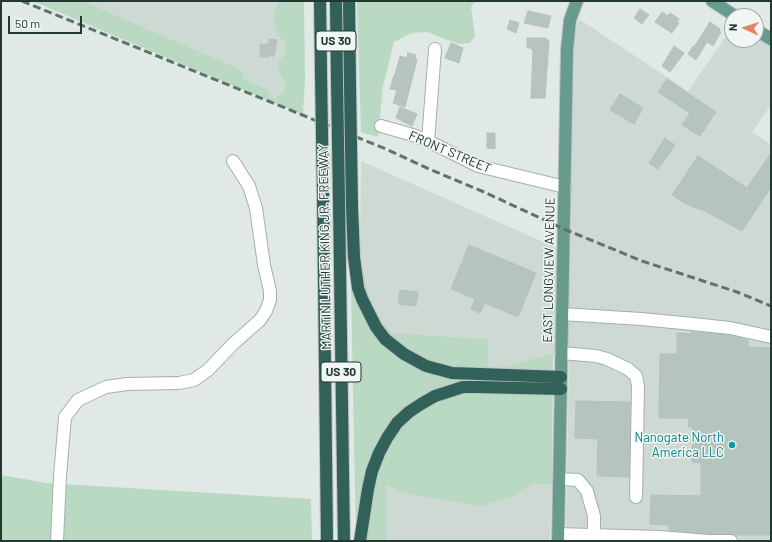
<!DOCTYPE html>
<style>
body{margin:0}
#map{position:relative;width:772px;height:542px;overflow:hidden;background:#e0e9e5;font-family:Barlow,sans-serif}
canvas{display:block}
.frame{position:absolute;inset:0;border:2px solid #223832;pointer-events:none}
.north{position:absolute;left:724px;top:8px;width:40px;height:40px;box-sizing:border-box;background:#f0f6f3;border:1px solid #9eaaa6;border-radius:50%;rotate:273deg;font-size:11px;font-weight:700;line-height:16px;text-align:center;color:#223832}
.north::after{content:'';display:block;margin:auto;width:14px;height:18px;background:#e58362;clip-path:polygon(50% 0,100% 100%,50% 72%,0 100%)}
.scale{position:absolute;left:8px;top:16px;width:74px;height:18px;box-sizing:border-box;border:2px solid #223832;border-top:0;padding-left:5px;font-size:12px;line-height:14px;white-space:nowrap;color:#223832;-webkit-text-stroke:3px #f0f6f3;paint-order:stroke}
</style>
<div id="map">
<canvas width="772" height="542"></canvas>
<div class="frame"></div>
<div class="north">N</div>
<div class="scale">50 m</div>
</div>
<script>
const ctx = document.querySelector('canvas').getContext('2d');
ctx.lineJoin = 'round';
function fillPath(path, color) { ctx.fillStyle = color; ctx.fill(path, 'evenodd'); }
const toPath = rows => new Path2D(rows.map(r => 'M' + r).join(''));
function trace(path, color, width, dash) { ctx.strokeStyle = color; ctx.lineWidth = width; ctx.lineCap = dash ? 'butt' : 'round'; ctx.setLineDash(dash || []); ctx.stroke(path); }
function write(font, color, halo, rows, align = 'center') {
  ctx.font = font + ' Barlow,sans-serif'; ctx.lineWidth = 3; ctx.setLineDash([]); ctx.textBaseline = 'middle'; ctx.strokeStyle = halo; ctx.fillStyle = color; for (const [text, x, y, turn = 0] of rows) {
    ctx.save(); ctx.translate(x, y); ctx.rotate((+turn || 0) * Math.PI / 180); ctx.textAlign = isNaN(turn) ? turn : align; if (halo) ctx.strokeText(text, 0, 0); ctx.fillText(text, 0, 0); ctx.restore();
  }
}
const built = toPath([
 [83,1,278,1,278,35,286,44,286,52,280,77,286,85,284,92,274,98,271,98,264,88,243,78,240,69],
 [579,19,688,91,732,28,732,40,756,40,756,36,771,46,771,105,752,132,771,145,771,541,566,541,569,352,553,353,488,371,489,339,392,333,383,323,370,301,361,260,360,243,361,161,570,254,574,39],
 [535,484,552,484,550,541,386,541,386,486,404,493,513,497,520,491]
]);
const green = toPath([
 [32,1,83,1,240,69,243,72,243,78,264,88,270,92,269,96,274,98,284,92,286,85,280,76,278,63,286,52,286,44,278,35,273,18,278,1,304,1,305,78,303,115],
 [357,1,475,1,471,7,475,36,470,43,458,44,427,32,412,33,394,42,383,86,378,137,361,132],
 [361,260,370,301,383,323,392,333,489,339,488,371,553,353,552,484,535,484,520,491,513,497,481,506,404,493,387,486,386,541,356,541,351,291],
 [1,475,46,483,311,499,312,541,1,541]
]);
const building = toPath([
 [640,9,649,15,642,24,634,18,640,9],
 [528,11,551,16,548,28,524,23,528,11],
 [662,12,668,16,670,13,679,19,677,22,679,23,672,33,655,22,662,12],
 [510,20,519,23,516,33,507,29,510,20],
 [710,22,720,29,719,31,721,32,713,46,707,42,696,60,688,54,693,46,694,47,710,22],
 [527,38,546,38,546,40,549,40,545,98,531,98,533,50,532,50,531,48,527,48,527,38],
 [269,39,277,40,274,56,269,55,269,57,260,57,260,44,269,44,269,39],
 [451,43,463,48,459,63,445,58,451,43],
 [674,46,684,53,670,72,662,66,674,46],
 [408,53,416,55,415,59,417,60,405,107,393,103,397,90,390,89,394,75,395,75,400,56,407,58,408,53],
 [667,79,716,112,700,136,682,125,690,113,658,92,667,79],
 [620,94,643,108,634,124,610,110,620,94],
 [400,107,417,114,412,126,396,118,400,107],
 [487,133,495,133,495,149,487,148,487,133],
 [665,138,675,145,658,169,649,163,665,138],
 [771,153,771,187,742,231,705,211,686,204,672,195,698,156,747,188,771,153],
 [469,245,536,273,518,317,485,303,480,313,471,309,475,299,451,289,469,245],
 [400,290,418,292,416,306,398,304,400,290],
 [691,332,729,335,748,340,748,347,771,348,771,535,735,535,731,534,709,534,669,530,669,525,650,524,651,495,701,496,701,463,692,462,693,428,688,427,689,418,659,418,660,354,677,354,677,333,691,334,691,332],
 [576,401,630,402,629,477,597,476,598,439,575,438,576,401]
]);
const minor = toPath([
 [381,126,413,135,428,141,478,166,565,187],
 [428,141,435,49],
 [562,314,641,319,693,324,730,328,771,337],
 [561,353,596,356,607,359,628,369,636,376,638,386,636,497],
 [559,479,578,480,587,491,594,516,594,535],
 [558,534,659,537,709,541,731,541],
 [57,541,60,476,65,417,78,400,106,387,127,384,179,383,194,380,208,370,233,344,260,320,266,311,270,300,270,291,264,265,256,208,249,186,233,161]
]);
const major = toPath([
 [712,1,735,16],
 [756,30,771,39],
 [558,541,567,49,570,20,574,9,577,1]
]);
const highway = toPath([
 [320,1,321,73],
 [336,1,337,80],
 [349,1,350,86],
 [323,195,327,541],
 [339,202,344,541],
 [352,207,354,257,358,288,362,299,376,327,385,339,404,354,426,366,452,373,561,377],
 [360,541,368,489,372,471,379,453,387,438,397,423,409,412,421,404,435,396,463,387,478,387,561,389]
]);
const rail = toPath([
 [22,1,386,149,429,169,484,192,564,229,642,261,737,292,771,306]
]);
const highwayBridge = toPath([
 [321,73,323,195],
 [337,80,339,202],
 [350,86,352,207]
]);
const markers = [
 [732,445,4,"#0f9aa8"]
];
const shields = [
 [336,41,40],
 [341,372,40]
];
const shieldNames = [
 ["US 30",336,41],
 ["US 30",341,372]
];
const streetNames = [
 ["FRONT STREET",450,152,23],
 ["MARTIN LUTHER KING JR. FREEWAY",325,247,-91],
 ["EAST LONGVIEW AVENUE",549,270,-89]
];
const cultureNames = [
 ["Nanogate North",724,438],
 ["America LLC",724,453]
];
fillPath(built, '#ced9d4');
fillPath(green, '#bad9c3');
fillPath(building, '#b5c4be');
trace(building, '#b3c2bc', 1);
trace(minor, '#a3b0ac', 14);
trace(major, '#bdc3c2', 14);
trace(highway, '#bdc3c2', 14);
trace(minor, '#fff', 12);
trace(major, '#689b8e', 12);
trace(highway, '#316158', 12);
trace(rail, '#5c746e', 3, [8, 4]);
trace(highwayBridge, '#bdc3c2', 14, []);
trace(highwayBridge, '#316158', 12);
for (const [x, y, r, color] of markers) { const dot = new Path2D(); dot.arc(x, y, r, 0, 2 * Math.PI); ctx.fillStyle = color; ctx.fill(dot); trace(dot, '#f0f6f3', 1.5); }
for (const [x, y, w] of shields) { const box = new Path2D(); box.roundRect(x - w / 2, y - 10, w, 20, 3); ctx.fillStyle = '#f0f6f3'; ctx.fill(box); trace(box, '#223832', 1); }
write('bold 12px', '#223832', null, shieldNames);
write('13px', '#223832', '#f0f6f3', streetNames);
write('13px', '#0d838f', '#f0f6f3', cultureNames, 'right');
</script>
